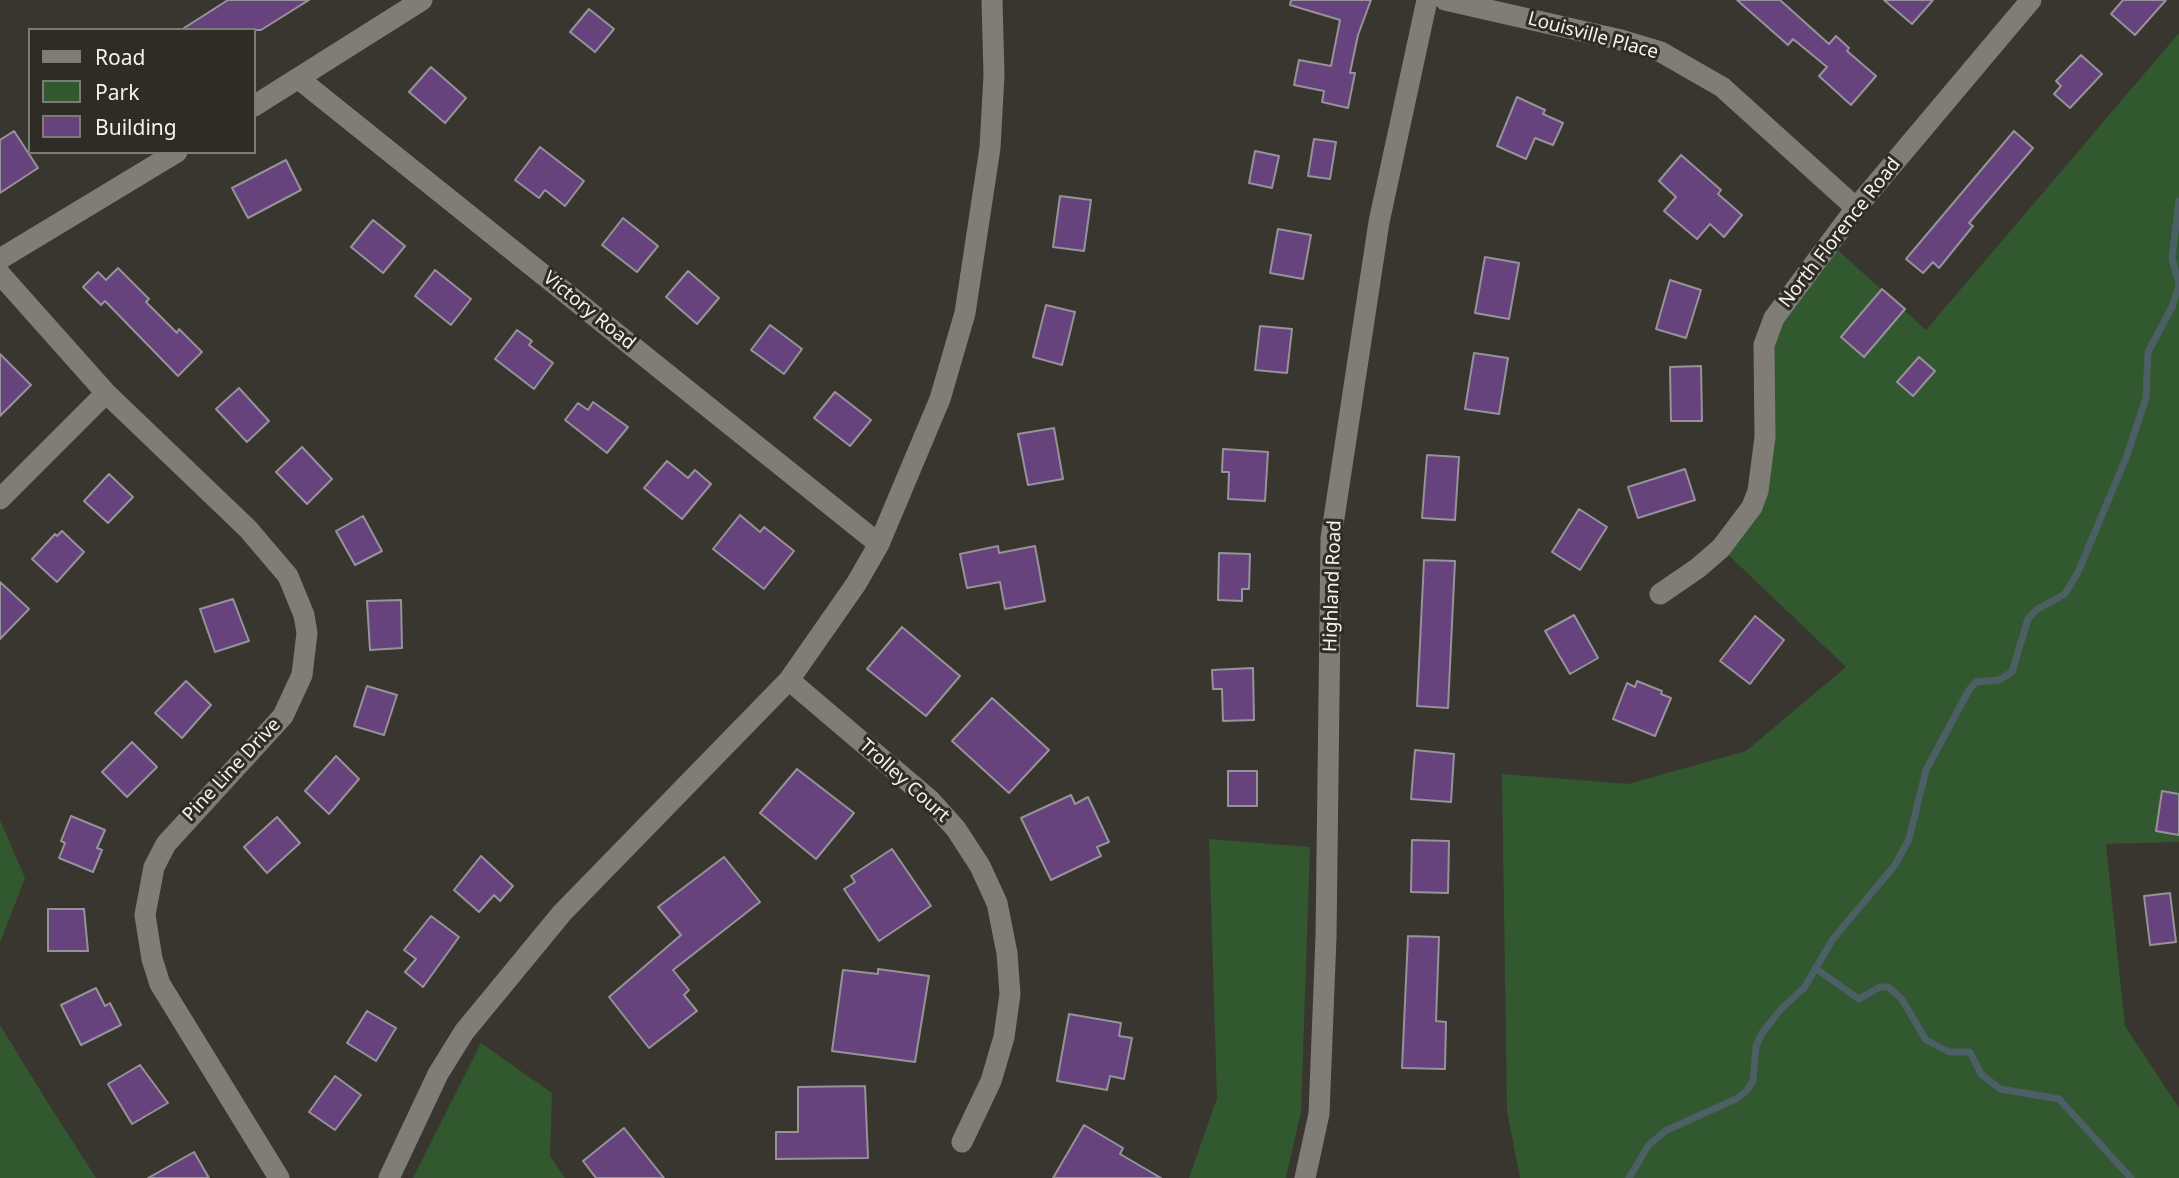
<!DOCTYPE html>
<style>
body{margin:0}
#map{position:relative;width:2179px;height:1178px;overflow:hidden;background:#39362f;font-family:"Noto Sans",sans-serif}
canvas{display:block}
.legend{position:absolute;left:28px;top:28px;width:228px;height:126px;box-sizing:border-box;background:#2f2c25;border:2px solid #7d7b75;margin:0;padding:9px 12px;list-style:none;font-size:21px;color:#f3f2ed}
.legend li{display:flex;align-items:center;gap:14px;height:35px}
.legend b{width:35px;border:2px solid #7d7b75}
</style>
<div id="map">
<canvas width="2179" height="1178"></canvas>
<ul class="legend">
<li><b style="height:9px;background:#7f7d75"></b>Road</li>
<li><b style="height:19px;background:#31582e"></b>Park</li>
<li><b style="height:19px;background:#67437d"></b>Building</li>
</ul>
</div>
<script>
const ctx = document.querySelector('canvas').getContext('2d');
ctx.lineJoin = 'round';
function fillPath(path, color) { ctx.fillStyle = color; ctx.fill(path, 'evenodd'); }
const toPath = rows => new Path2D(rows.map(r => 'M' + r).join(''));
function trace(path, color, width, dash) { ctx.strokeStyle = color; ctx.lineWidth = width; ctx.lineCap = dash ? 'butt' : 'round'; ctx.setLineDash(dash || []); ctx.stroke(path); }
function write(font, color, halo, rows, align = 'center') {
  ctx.font = font + ' "Noto Sans",sans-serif'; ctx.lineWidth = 6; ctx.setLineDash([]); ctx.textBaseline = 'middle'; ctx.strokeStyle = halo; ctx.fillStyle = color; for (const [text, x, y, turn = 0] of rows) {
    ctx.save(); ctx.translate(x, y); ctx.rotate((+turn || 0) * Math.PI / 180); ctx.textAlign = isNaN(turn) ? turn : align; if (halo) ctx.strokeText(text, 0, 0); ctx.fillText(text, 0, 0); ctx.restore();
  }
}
const green = toPath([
 [2179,33,2179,842,2106,844,2125,1026,2179,1108,2179,1178,1520,1178,1507,1111,1502,774,1628,784,1746,751,1846,667,1721,548,1752,507,1764,345,1830,243,1926,330],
 [0,820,25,878,0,943],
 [1209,839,1310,847,1301,1112,1286,1178,1189,1178,1217,1098],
 [0,1025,48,1103,96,1178,0,1178],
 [481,1043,552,1093,550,1156,565,1178,413,1178]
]);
const stream = toPath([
 [2179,201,2172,258,2179,284],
 [1815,968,1859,999,1880,987,1888,987,1901,998,1926,1040,1949,1052,1970,1052,1981,1074,2000,1089,2059,1099,2131,1178],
 [1629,1178,1648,1146,1665,1131,1738,1098,1747,1090,1753,1081,1756,1046,1762,1033,1782,1008,1804,988,1833,939,1895,865,1909,839,1926,770,1969,690,1976,682,1999,680,2012,672,2028,619,2036,610,2065,594,2078,572,2126,458,2146,398,2148,352,2172,307,2179,286]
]);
const building = toPath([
 [228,0,309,0,261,30,181,30,228,0],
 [1291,0,1371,0,1358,35,1350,73,1355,73,1348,108,1322,102,1324,91,1294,85,1299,60,1331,66,1340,20,1290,5,1291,0],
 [1737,0,1780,0,1829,44,1836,36,1849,48,1847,51,1876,76,1851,105,1819,76,1827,67,1793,39,1788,45,1737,0],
 [1884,0,1933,0,1912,24,1884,0],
 [2123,0,2166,0,2135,35,2111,14,2123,0],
 [589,9,614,29,595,52,570,32,589,9],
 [2081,55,2102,74,2070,108,2054,94,2061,86,2056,81,2081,55],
 [431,67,466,98,445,123,409,92,431,67],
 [1517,97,1545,110,1543,114,1563,123,1553,145,1535,138,1526,159,1497,146,1517,97],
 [14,131,38,168,0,193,0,140,14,131],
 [2014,131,2033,148,1969,223,1973,226,1939,268,1933,262,1923,273,1906,259,2014,131],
 [1314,139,1336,142,1330,179,1308,176,1314,139],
 [540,147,584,181,565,206,545,190,539,198,515,180,540,147],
 [1255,151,1279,156,1272,188,1249,183,1255,151],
 [1681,155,1721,190,1718,194,1742,215,1724,237,1710,224,1697,239,1664,211,1676,197,1659,181,1681,155],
 [286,160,301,190,248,218,232,188,286,160],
 [1060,196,1091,200,1084,251,1053,247,1060,196],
 [623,218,658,246,637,272,602,245,623,218],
 [373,220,405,246,383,273,351,247,373,220],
 [1278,229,1311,235,1303,279,1270,273,1278,229],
 [1485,257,1519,263,1509,319,1475,313,1485,257],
 [118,268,149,299,146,302,177,333,179,329,202,352,178,376,105,301,101,305,83,287,98,272,106,280,118,268],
 [435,270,471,299,451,325,415,296,435,270],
 [688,271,719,298,697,324,666,297,688,271],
 [1670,280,1701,290,1686,338,1656,329,1670,280],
 [1882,289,1905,309,1864,357,1841,337,1882,289],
 [1046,305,1075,312,1062,365,1033,357,1046,305],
 [770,325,802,349,784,374,751,350,770,325],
 [1260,326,1292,329,1287,373,1255,370,1260,326],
 [517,330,532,341,529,345,553,363,534,389,495,359,517,330],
 [1474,353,1508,358,1499,414,1465,409,1474,353],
 [0,354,31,385,0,416,0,354],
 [1919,357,1935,371,1913,396,1897,382,1919,357],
 [1701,366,1702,421,1671,421,1670,367,1701,366],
 [239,388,269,421,247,442,216,409,239,388],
 [835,392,871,420,850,446,814,418,835,392],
 [593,402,628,427,607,453,565,420,578,403,588,410,593,402],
 [1054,428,1063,479,1028,485,1018,434,1054,428],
 [302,447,332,479,307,504,276,472,302,447],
 [1223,449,1268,452,1265,501,1228,499,1229,472,1222,472,1223,449],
 [1427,455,1459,457,1455,520,1422,518,1427,455],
 [667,461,688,478,695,470,711,484,682,519,644,488,667,461],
 [1685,469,1695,500,1638,518,1628,487,1685,469],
 [109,474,133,497,108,523,84,501,109,474],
 [1579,509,1607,527,1580,570,1552,552,1579,509],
 [740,515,760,532,764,527,794,551,764,589,713,549,740,515],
 [363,516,382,551,355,565,336,531,363,516],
 [62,531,84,552,57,582,32,559,55,534,57,536,62,531],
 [998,546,999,553,1035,546,1045,601,1005,609,1000,582,967,588,960,554,998,546],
 [1219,553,1250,554,1249,589,1242,589,1242,601,1218,600,1219,553],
 [1424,560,1455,561,1448,708,1417,706,1424,560],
 [0,582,29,609,0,639,0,582],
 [233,599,249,641,215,652,200,609,233,599],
 [401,600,402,648,370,650,367,601,401,600],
 [1574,615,1598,658,1570,674,1545,631,1574,615],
 [1755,616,1784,640,1750,684,1720,661,1755,616],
 [902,627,960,676,926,716,867,669,902,627],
 [1253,668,1254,720,1223,721,1222,689,1213,689,1212,670,1253,668],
 [186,681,211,705,182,738,155,713,186,681],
 [1637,681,1662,691,1661,694,1671,698,1655,736,1613,719,1627,683,1635,687,1637,681],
 [367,686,397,695,384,735,354,726,367,686],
 [992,698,1049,750,1009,793,952,741,992,698],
 [132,742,157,767,127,797,102,772,132,742],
 [1415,750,1454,754,1451,802,1411,799,1415,750],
 [336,756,359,779,329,814,305,791,336,756],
 [797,769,854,813,816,859,760,813,797,769],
 [1228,771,1257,771,1257,806,1228,806,1228,771],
 [2162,791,2179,794,2179,835,2156,831,2162,791],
 [1071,795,1075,804,1088,797,1109,842,1097,847,1101,856,1051,880,1021,818,1071,795],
 [71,816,105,830,97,848,102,850,93,872,59,858,65,843,61,841,71,816],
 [277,817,300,843,267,873,244,847,277,817],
 [1412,840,1449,841,1448,893,1411,892,1412,840],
 [892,849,931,906,879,941,844,889,855,882,851,876,892,849],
 [481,856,513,886,500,901,494,895,479,912,454,890,481,856],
 [724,857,760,902,673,970,689,990,684,995,697,1011,649,1048,609,997,681,935,658,907,724,857],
 [2170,893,2176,942,2150,945,2144,896,2170,893],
 [48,909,84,909,88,951,48,951,48,909],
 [431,916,459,937,423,987,405,972,416,959,404,950,431,916],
 [1408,936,1439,937,1436,1021,1446,1022,1445,1069,1402,1068,1408,936],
 [878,969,929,976,915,1062,832,1051,843,970,878,974,878,969],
 [96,988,105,1006,110,1003,121,1025,81,1045,61,1005,96,988],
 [367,1011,396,1028,376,1061,347,1043,367,1011],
 [1069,1014,1121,1023,1119,1036,1132,1038,1124,1079,1110,1076,1107,1090,1057,1081,1069,1014],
 [140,1065,168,1103,132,1124,108,1084,140,1065],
 [335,1076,361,1095,335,1130,309,1112,335,1076],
 [865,1086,868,1158,776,1159,776,1132,798,1132,798,1087,865,1086],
 [1084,1125,1123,1148,1120,1154,1161,1178,1053,1178,1084,1125],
 [624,1128,664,1178,596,1178,583,1161,624,1128],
 [194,1152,209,1178,148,1178,194,1152]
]);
const minor = toPath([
 [1445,0,1621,40,1661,52,1722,87,1856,208],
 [299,79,879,544],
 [254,106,422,0],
 [0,259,177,152],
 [0,274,106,393,248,529,288,576,304,615,307,633,302,675,283,716,166,844,154,867,145,915,152,959,160,984,279,1178],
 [0,499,106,393],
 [1660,594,1698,568,1721,548,1752,507,1758,491,1765,437,1764,345,1774,318,1856,208,2031,0],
 [789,680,930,800,956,829,980,866,997,903,1007,953,1010,994,1004,1037,991,1081,962,1142],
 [389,1178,438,1074,464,1032,562,913,789,680,856,584,879,544,940,399,965,313,990,148,994,75,992,0],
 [1305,1178,1319,1114,1326,937,1331,538,1379,222,1427,0]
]);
const streetNames = [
 ["Louisville Place",1593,36,15],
 ["North Florence Road",1840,233,-52],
 ["Victory Road",589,311,39],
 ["Highland Road",1333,586,-88],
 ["Pine Line Drive",232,770,-47],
 ["Trolley Court",904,781,42]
];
fillPath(green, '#31582e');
trace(stream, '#4b5f65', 7);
fillPath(building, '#67437d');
trace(building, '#96929a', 2);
trace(minor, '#7f7d75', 21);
write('19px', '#f3f2ed', '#2f2c25', streetNames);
</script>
